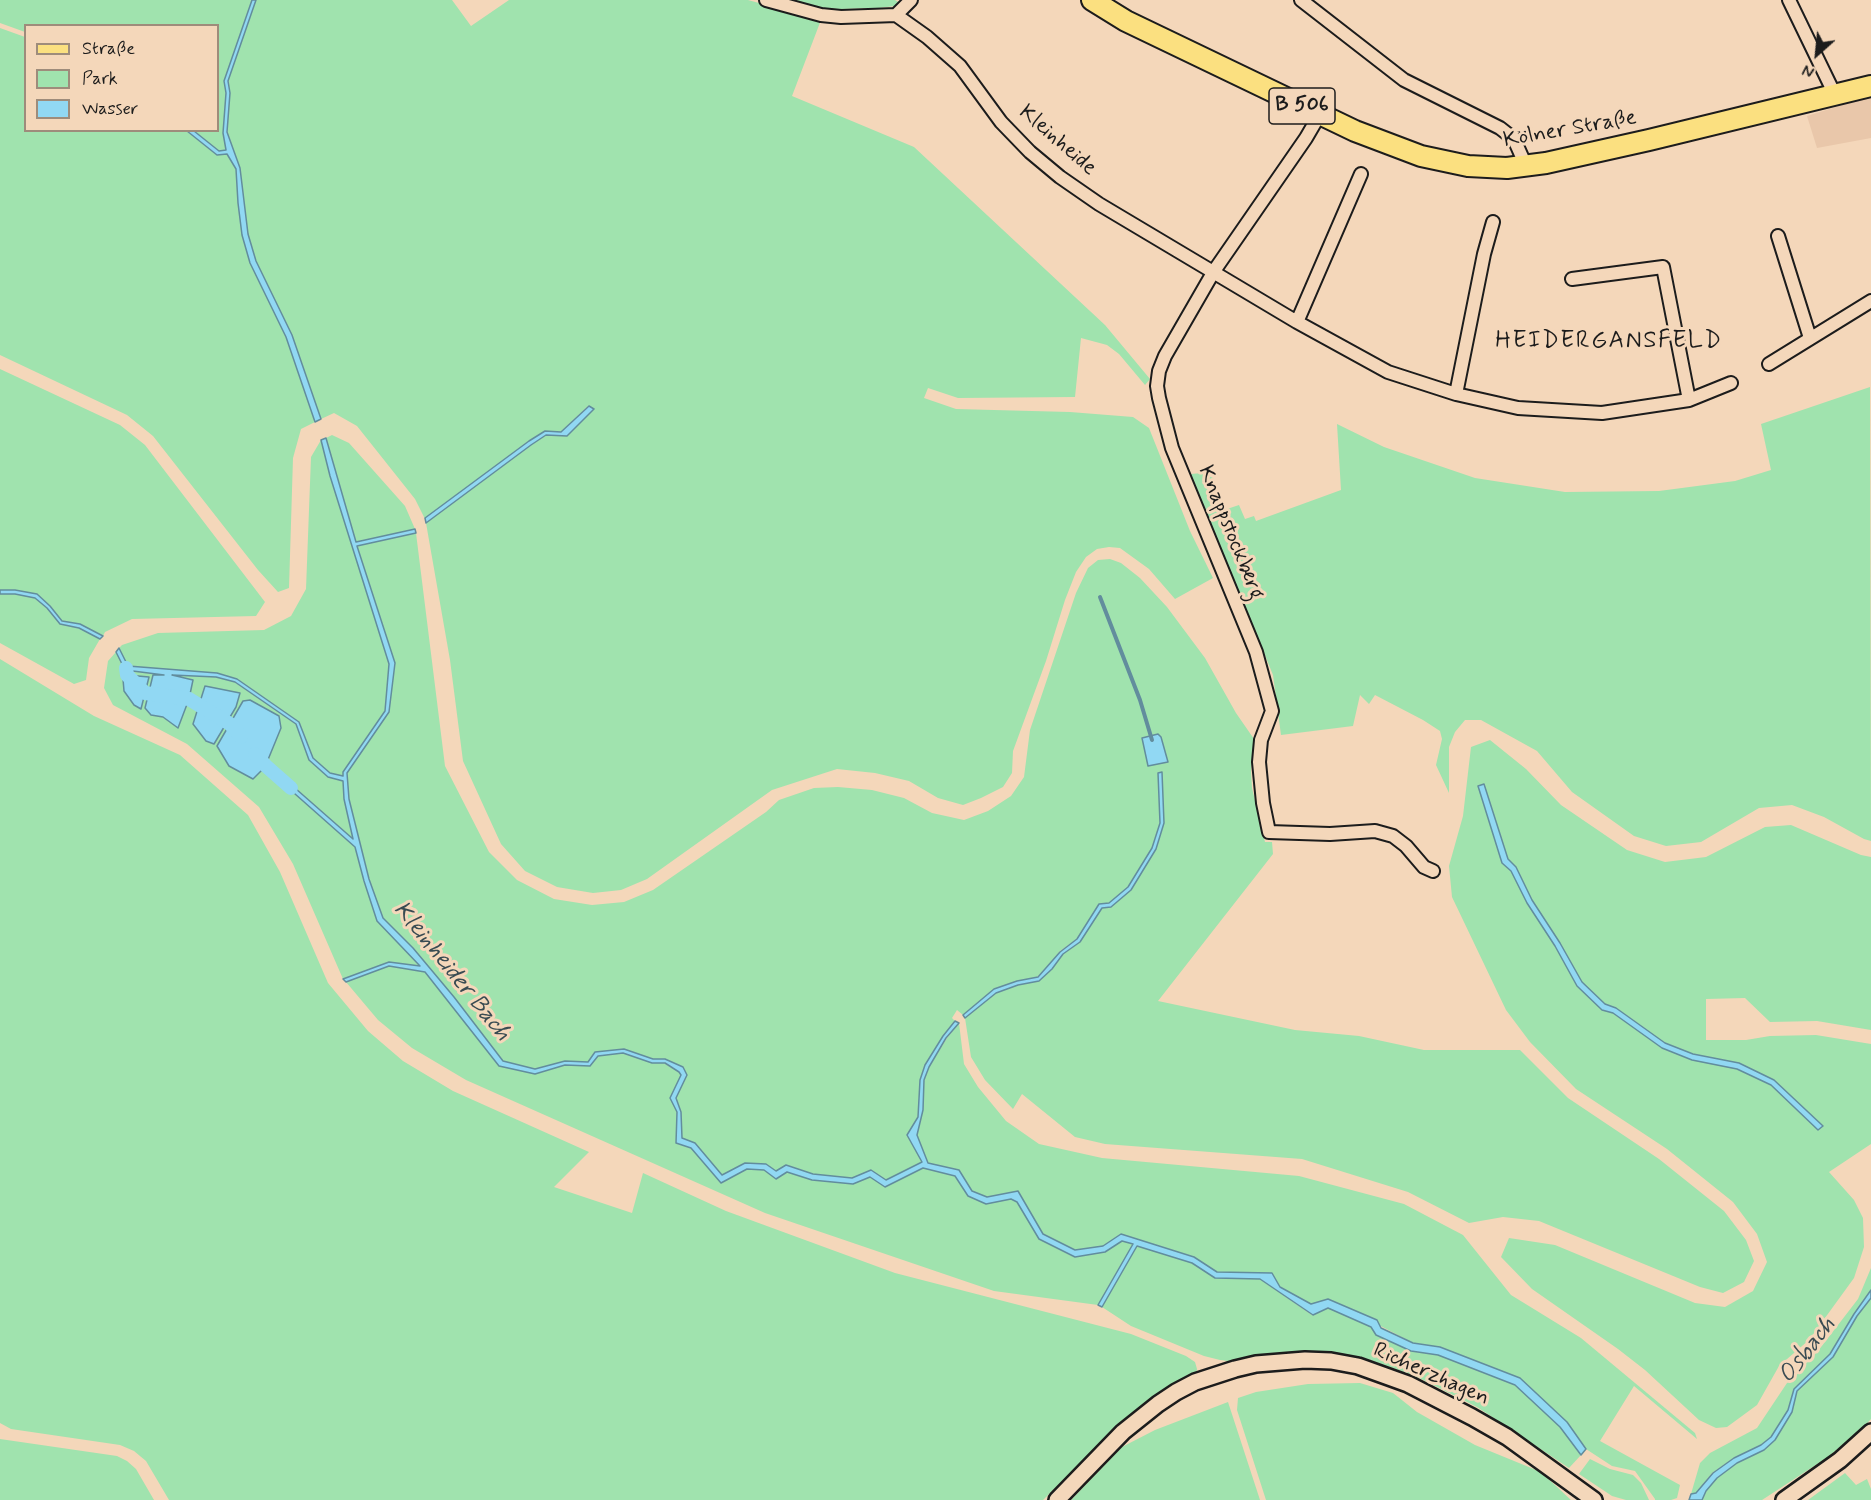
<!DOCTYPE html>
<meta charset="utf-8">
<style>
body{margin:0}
#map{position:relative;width:1871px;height:1500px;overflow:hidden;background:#f4d7ba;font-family:Mynerve,sans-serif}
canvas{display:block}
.legend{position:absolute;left:24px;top:24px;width:195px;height:108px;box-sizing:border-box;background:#f4d7ba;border:2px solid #9e8c7b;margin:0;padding:8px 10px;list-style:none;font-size:18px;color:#1c1c1c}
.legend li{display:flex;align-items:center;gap:12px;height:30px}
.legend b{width:30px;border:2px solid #9e8c7b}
.north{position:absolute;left:1787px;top:24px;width:60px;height:60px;-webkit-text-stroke:4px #f4d7ba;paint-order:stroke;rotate:207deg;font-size:16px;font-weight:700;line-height:24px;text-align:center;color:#1c1c1c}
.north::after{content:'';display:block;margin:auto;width:21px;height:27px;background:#1c1c1c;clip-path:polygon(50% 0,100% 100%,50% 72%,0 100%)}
</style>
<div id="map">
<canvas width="1871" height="1500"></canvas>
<ul class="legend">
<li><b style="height:8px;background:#fbe080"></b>Straße</li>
<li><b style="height:16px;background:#a0e3ae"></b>Park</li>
<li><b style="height:16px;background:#91d8f3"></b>Wasser</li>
</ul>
<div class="north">N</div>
</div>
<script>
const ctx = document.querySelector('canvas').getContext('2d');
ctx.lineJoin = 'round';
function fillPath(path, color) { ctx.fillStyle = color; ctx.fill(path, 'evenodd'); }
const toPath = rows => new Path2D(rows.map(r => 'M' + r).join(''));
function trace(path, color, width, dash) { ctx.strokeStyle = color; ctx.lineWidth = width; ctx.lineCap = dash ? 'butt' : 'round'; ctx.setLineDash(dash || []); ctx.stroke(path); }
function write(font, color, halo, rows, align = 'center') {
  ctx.font = font + ' Mynerve,sans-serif'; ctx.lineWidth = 6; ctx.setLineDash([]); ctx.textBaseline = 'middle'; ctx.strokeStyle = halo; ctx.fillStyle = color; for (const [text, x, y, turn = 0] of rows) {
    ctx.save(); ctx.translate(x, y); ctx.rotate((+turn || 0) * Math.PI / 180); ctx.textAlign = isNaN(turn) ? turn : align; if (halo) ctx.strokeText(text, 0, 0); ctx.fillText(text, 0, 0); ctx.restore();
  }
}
const built = toPath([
 [1871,96,1871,138,1817,148,1807,116]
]);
const green = toPath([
 [0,0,252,0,224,81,226,93,223,133,226,150,219,151,194,131,218,130,218,26,26,26,25,32,0,23],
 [256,0,452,0,471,26,509,0,748,0,821,20,792,96,914,147,1105,325,1150,379,1145,385,1119,354,1107,345,1081,338,1075,397,958,398,928,388,924,398,956,409,1070,412,1133,417,1149,428,1190,531,1213,578,1175,599,1149,569,1120,548,1109,547,1097,549,1086,557,1076,572,1065,600,1046,661,1013,751,1012,773,1003,787,981,798,963,805,938,798,909,781,875,773,837,769,772,790,647,879,621,890,593,893,557,887,525,871,501,844,463,761,450,660,426,523,531,445,546,435,567,436,588,406,561,432,545,431,529,441,425,519,415,499,357,426,334,413,321,419,292,335,256,261,248,234,240,168,227,132,230,93,228,81],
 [789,0,895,0,900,3,895,6,879,8,841,9,815,8],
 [0,28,25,37,26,130,187,131,217,155,227,154,236,169,238,203,242,235,250,263,286,337,315,422,301,429,293,458,289,588,278,592,258,570,153,436,127,415,0,355],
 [0,369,120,425,145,445,265,602,256,616,132,619,105,632,103,636,80,624,62,621,50,606,37,594,15,590,0,590],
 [1870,387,1871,841,1864,839,1824,817,1792,805,1759,808,1701,842,1666,846,1634,836,1572,792,1537,751,1481,720,1465,720,1455,732,1449,747,1449,793,1436,765,1442,739,1440,731,1423,720,1375,695,1369,704,1360,695,1353,726,1281,735,1273,675,1191,474,1202,473,1213,478,1227,509,1239,505,1245,519,1254,516,1256,521,1341,490,1337,424,1384,447,1475,478,1565,492,1659,491,1735,481,1771,470,1761,424],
 [332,435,349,443,405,506,415,529,356,542,326,438],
 [321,440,389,664,385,711,343,772,343,777,330,773,313,758,299,722,237,679,128,666,119,648,122,645,158,633,264,630,291,616,306,589,311,457],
 [416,533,445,766,489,852,517,880,554,899,592,905,624,902,653,890,766,812,779,800,814,788,838,787,872,790,904,798,932,813,964,820,988,811,1011,796,1024,777,1030,730,1076,593,1088,568,1098,560,1110,559,1121,563,1140,578,1167,607,1205,658,1236,713,1254,739,1251,771,1252,788,1265,842,1272,842,1273,854,1158,1001,1295,1030,1359,1036,1424,1050,1520,1050,1568,1098,1659,1159,1724,1211,1746,1240,1754,1261,1744,1282,1723,1293,1700,1287,1539,1221,1503,1217,1469,1223,1408,1192,1302,1159,1105,1144,1075,1137,1022,1094,1013,1109,985,1080,971,1057,965,1018,996,993,1018,985,1039,981,1052,969,1063,954,1080,942,1102,908,1131,890,1156,849,1164,823,1158,774,1160,823,1152,848,1128,887,1109,903,1099,904,1077,939,1060,951,1049,966,1037,977,1017,981,994,989,963,1015,957,1010,952,1018,955,1021,943,1036,920,1080,918,1117,907,1135,922,1162,886,1180,871,1170,852,1178,813,1174,786,1165,776,1171,766,1164,745,1163,722,1175,695,1143,682,1138,681,1112,676,1098,687,1075,665,1059,653,1059,624,1049,595,1052,588,1062,565,1061,535,1069,503,1061,454,997,413,948,383,918,369,879,349,799,347,773,388,712,395,663,357,546],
 [1158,734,1161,737,1168,762,1148,766,1142,738],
 [0,594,15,594,35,598,47,608,60,624,79,628,100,639,89,658,86,680,74,684,0,643],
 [116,652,125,670,153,674,216,677,235,682,296,724,309,760,328,777,344,781,344,799,354,840,279,774,277,778,356,847,364,881,377,921,421,967,389,962,343,979,293,864,259,807,187,744,113,705,104,688,108,661],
 [193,680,189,699,178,727,163,717,152,715],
 [250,700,279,716,281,728,265,766],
 [0,659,94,716,180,755,248,815,280,872,328,983,368,1031,403,1061,453,1091,589,1152,554,1187,632,1213,643,1173,726,1211,895,1273,1131,1334,1186,1356,1195,1362,1197,1369,1196,1376,1153,1397,1126,1418,1043,1500,169,1500,146,1461,134,1451,120,1445,11,1429,0,1423],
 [1490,740,1526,769,1561,805,1627,850,1665,862,1706,857,1765,827,1791,825,1861,855,1871,857,1871,1030,1817,1021,1770,1022,1745,998,1706,999,1706,1040,1746,1040,1770,1036,1816,1035,1871,1044,1871,1144,1829,1172,1854,1200,1863,1218,1864,1247,1854,1278,1809,1340,1779,1366,1757,1405,1727,1427,1716,1428,1699,1420,1645,1370,1618,1349,1532,1289,1501,1257,1509,1238,1555,1245,1695,1303,1725,1307,1753,1291,1767,1262,1757,1234,1733,1202,1667,1149,1576,1089,1530,1042,1506,1010,1452,897,1449,866,1463,816,1471,747],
 [1484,784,1508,859,1516,867,1532,900,1560,943,1582,982,1605,1004,1616,1008,1665,1043,1693,1054,1739,1063,1774,1080,1818,1130,1771,1085,1737,1069,1692,1060,1613,1013,1602,1010,1577,986,1555,946,1527,903,1511,871,1502,863,1478,786],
 [389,966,425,972,500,1066,535,1074,565,1065,590,1066,597,1056,623,1053,652,1063,664,1063,679,1072,681,1075,670,1098,677,1112,676,1143,691,1148,721,1182,747,1169,764,1170,776,1179,787,1172,812,1180,853,1184,870,1177,885,1187,923,1168,955,1176,968,1196,986,1204,1011,1199,1017,1202,1039,1239,1074,1257,1105,1252,1122,1241,1133,1244,1098,1305,994,1291,765,1213,466,1080,412,1048,378,1020,346,982],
 [959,1023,964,1064,978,1087,1006,1121,1039,1144,1102,1158,1299,1176,1404,1204,1463,1235,1511,1295,1581,1338,1695,1433,1697,1439,1634,1386,1600,1441,1680,1485,1677,1498,1671,1500,1655,1500,1655,1499,1635,1471,1612,1466,1586,1449,1567,1422,1520,1378,1440,1347,1413,1343,1329,1299,1311,1304,1280,1287,1272,1273,1217,1272,1194,1257,1121,1234,1103,1246,1075,1250,1043,1234,1018,1191,987,1197,972,1191,959,1170,928,1163,917,1135,923,1110,924,1081,929,1067,947,1038],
 [1137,1245,1192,1263,1215,1278,1260,1279,1312,1315,1328,1308,1371,1327,1410,1351,1438,1355,1515,1385,1560,1427,1581,1455,1569,1468,1477,1407,1415,1376,1367,1359,1334,1354,1302,1353,1269,1355,1236,1362,1220,1360,1204,1356,1131,1326,1102,1307],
 [1871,1268,1871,1290,1854,1314,1830,1354,1794,1389,1788,1410,1771,1437,1761,1445,1734,1458,1712,1473,1696,1493,1691,1494,1700,1463,1710,1453,1757,1428,1789,1380,1818,1351,1858,1299],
 [1871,1298,1871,1419,1862,1429,1828,1457,1762,1500,1702,1500,1706,1491,1717,1478,1737,1463,1764,1450,1792,1412,1797,1391,1833,1357,1857,1316],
 [1360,1383,1393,1393,1417,1412,1475,1445,1541,1472,1571,1500,1266,1500,1237,1410,1238,1398,1256,1392,1308,1384],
 [1228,1402,1260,1500,1071,1500,1122,1447,1155,1430],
 [0,1439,117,1456,127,1461,136,1469,154,1500,0,1500],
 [1590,1459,1610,1469,1633,1475,1641,1483,1649,1500,1626,1500,1612,1496,1579,1474],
 [1845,1473,1856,1485,1867,1479,1871,1489,1871,1500,1808,1500]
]);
const water = toPath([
 [252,0,256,0,228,81,230,93,227,132,240,168,248,234,256,261,292,335,321,419,315,422,286,337,250,263,242,235,238,203,236,169,227,154,217,155,187,131,194,131,219,151,226,150,223,133,226,93,224,81,252,0],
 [589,406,594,409,567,436,546,435,531,445,426,523,425,518,529,441,545,431,561,432,589,406],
 [326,438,356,542,415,529,416,533,357,546,395,663,389,712,347,773,349,799,369,879,383,918,413,948,454,997,503,1061,535,1069,565,1061,588,1062,595,1052,624,1049,653,1059,665,1059,683,1067,687,1075,676,1098,681,1112,682,1138,695,1143,722,1175,745,1163,766,1164,776,1171,786,1165,813,1174,852,1178,871,1170,886,1180,922,1162,907,1135,918,1117,920,1080,925,1065,943,1036,955,1021,959,1023,946,1038,929,1067,924,1080,923,1110,917,1135,928,1163,959,1170,972,1191,987,1197,1018,1191,1043,1234,1075,1250,1103,1246,1121,1234,1194,1257,1217,1272,1272,1273,1280,1287,1311,1304,1328,1299,1377,1320,1381,1328,1413,1343,1440,1347,1520,1378,1567,1422,1586,1449,1581,1455,1560,1427,1515,1385,1438,1355,1411,1351,1376,1335,1371,1327,1328,1308,1313,1315,1260,1279,1215,1278,1192,1263,1137,1246,1102,1307,1098,1305,1133,1244,1122,1241,1105,1252,1075,1257,1039,1239,1017,1202,1011,1199,986,1204,968,1196,955,1176,923,1168,885,1187,870,1177,853,1184,812,1180,787,1172,776,1179,764,1170,747,1169,721,1183,691,1148,676,1143,677,1112,670,1098,681,1075,679,1072,665,1063,652,1063,623,1053,598,1056,590,1066,565,1065,535,1074,499,1066,425,972,389,966,346,982,343,979,389,962,420,966,377,921,364,881,355,847,277,778,279,774,353,839,344,799,343,781,328,777,309,760,296,724,235,682,216,677,172,675,193,680,189,699,178,728,163,717,151,715,145,708,153,675,164,675,125,670,116,652,119,648,128,666,217,673,237,679,299,722,313,758,330,773,343,776,343,772,385,711,389,664,330,476,321,440,326,438],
 [0,590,15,590,37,594,50,606,62,621,80,624,103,636,100,639,79,628,60,624,47,608,35,598,15,594,0,594,0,590],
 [127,675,149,677,141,709,134,705,124,691,123,679,127,675],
 [205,686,240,693,236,707,214,744,206,741,193,724,205,686],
 [250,700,279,716,281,728,265,767,253,779,229,766,217,746,243,701,250,700],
 [1158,734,1161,737,1168,762,1148,766,1142,738,1158,734],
 [1162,772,1164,823,1156,849,1131,890,1111,907,1102,908,1080,942,1063,954,1052,969,1039,981,1018,985,996,993,965,1018,963,1015,994,989,1017,981,1038,977,1060,952,1077,939,1099,904,1109,903,1128,887,1152,848,1160,823,1158,773,1162,772],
 [1484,784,1508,859,1516,867,1532,900,1560,943,1582,982,1605,1004,1616,1008,1665,1043,1693,1054,1739,1063,1774,1080,1823,1126,1818,1130,1771,1085,1737,1069,1692,1060,1662,1048,1613,1013,1602,1010,1577,986,1555,946,1527,903,1511,871,1502,863,1478,786,1484,784],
 [1871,1290,1871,1298,1857,1316,1833,1357,1797,1391,1792,1412,1775,1440,1764,1450,1737,1463,1717,1478,1706,1491,1702,1500,1689,1500,1691,1494,1696,1493,1713,1473,1734,1458,1761,1445,1771,1437,1788,1410,1794,1389,1830,1354,1854,1314,1871,1290]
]);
const stream = toPath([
 [1100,597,1140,700,1152,740]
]);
const canal = toPath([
 [126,668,127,675,145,693,189,699,230,724,241,737],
 [255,754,266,766,291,788]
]);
const minor = toPath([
 [766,0,821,15,841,17,896,15,911,0],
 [1301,0,1404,80,1500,128,1514,139,1526,166],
 [1789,0,1835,95],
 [896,15,927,37,960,66,1001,122,1030,152,1060,177,1099,204,1297,322,1388,372,1456,394,1518,408,1602,413,1689,400,1731,383],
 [1320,114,1306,138,1214,271,1165,356,1159,371,1157,386,1159,398,1172,448,1256,652,1272,711,1261,740,1259,762,1263,803,1269,832,1330,834,1375,831,1393,836,1406,846,1424,867,1433,871],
 [1778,236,1810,338],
 [1572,279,1663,267,1689,400],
 [1297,322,1361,174],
 [1769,364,1871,301],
 [1456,394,1484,254,1493,222]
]);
const tertiary = toPath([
 [1057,1500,1123,1432,1158,1404,1176,1392,1195,1382,1235,1369,1256,1364,1305,1360,1331,1361,1358,1366,1408,1384,1472,1417,1507,1437,1594,1500],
 [1784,1500,1840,1460,1871,1432]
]);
const primary = toPath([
 [1092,0,1126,21,1355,131,1421,156,1468,166,1507,168,1546,163,1649,140,1871,86]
]);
const shields = [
 [1302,106,66]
];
const shieldNames = [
 ["B 506",1302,106]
];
const streetNames = [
 ["Kölner Straße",1570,130,-10],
 ["Kleinheide",1057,141,41],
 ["Knappstockberg",1230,533,68],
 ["Richerzhagen",1431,1375,24]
];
const neighbourhoodNames = [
 ["HEIDERGANSFELD",1609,342]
];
const waterNames = [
 ["Kleinheider Bach",451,972,51],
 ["Osbach",1808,1351,-52]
];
fillPath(built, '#e9c7aa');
fillPath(green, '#a0e3ae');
fillPath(water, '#91d8f3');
trace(water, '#628d9d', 1.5);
trace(stream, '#628d9d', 4);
trace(canal, '#91d8f3', 14);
trace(minor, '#1c1c1c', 16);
trace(tertiary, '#1c1c1c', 20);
trace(primary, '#1c1c1c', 24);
trace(minor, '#f4d7ba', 12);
trace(tertiary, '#f4d7ba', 15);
trace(primary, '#fbe080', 20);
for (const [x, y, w] of shields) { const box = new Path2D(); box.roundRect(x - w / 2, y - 18, w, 36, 4.5); ctx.fillStyle = '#f4d7ba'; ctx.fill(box); trace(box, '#1c1c1c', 1.5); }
write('bold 21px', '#1c1c1c', null, shieldNames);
write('22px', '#1c1c1c', '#f4d7ba', streetNames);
ctx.letterSpacing = '1.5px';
write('24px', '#1c1c1c', '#f4d7ba', neighbourhoodNames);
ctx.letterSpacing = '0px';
write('italic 24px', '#394b52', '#f4d7ba', waterNames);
</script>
